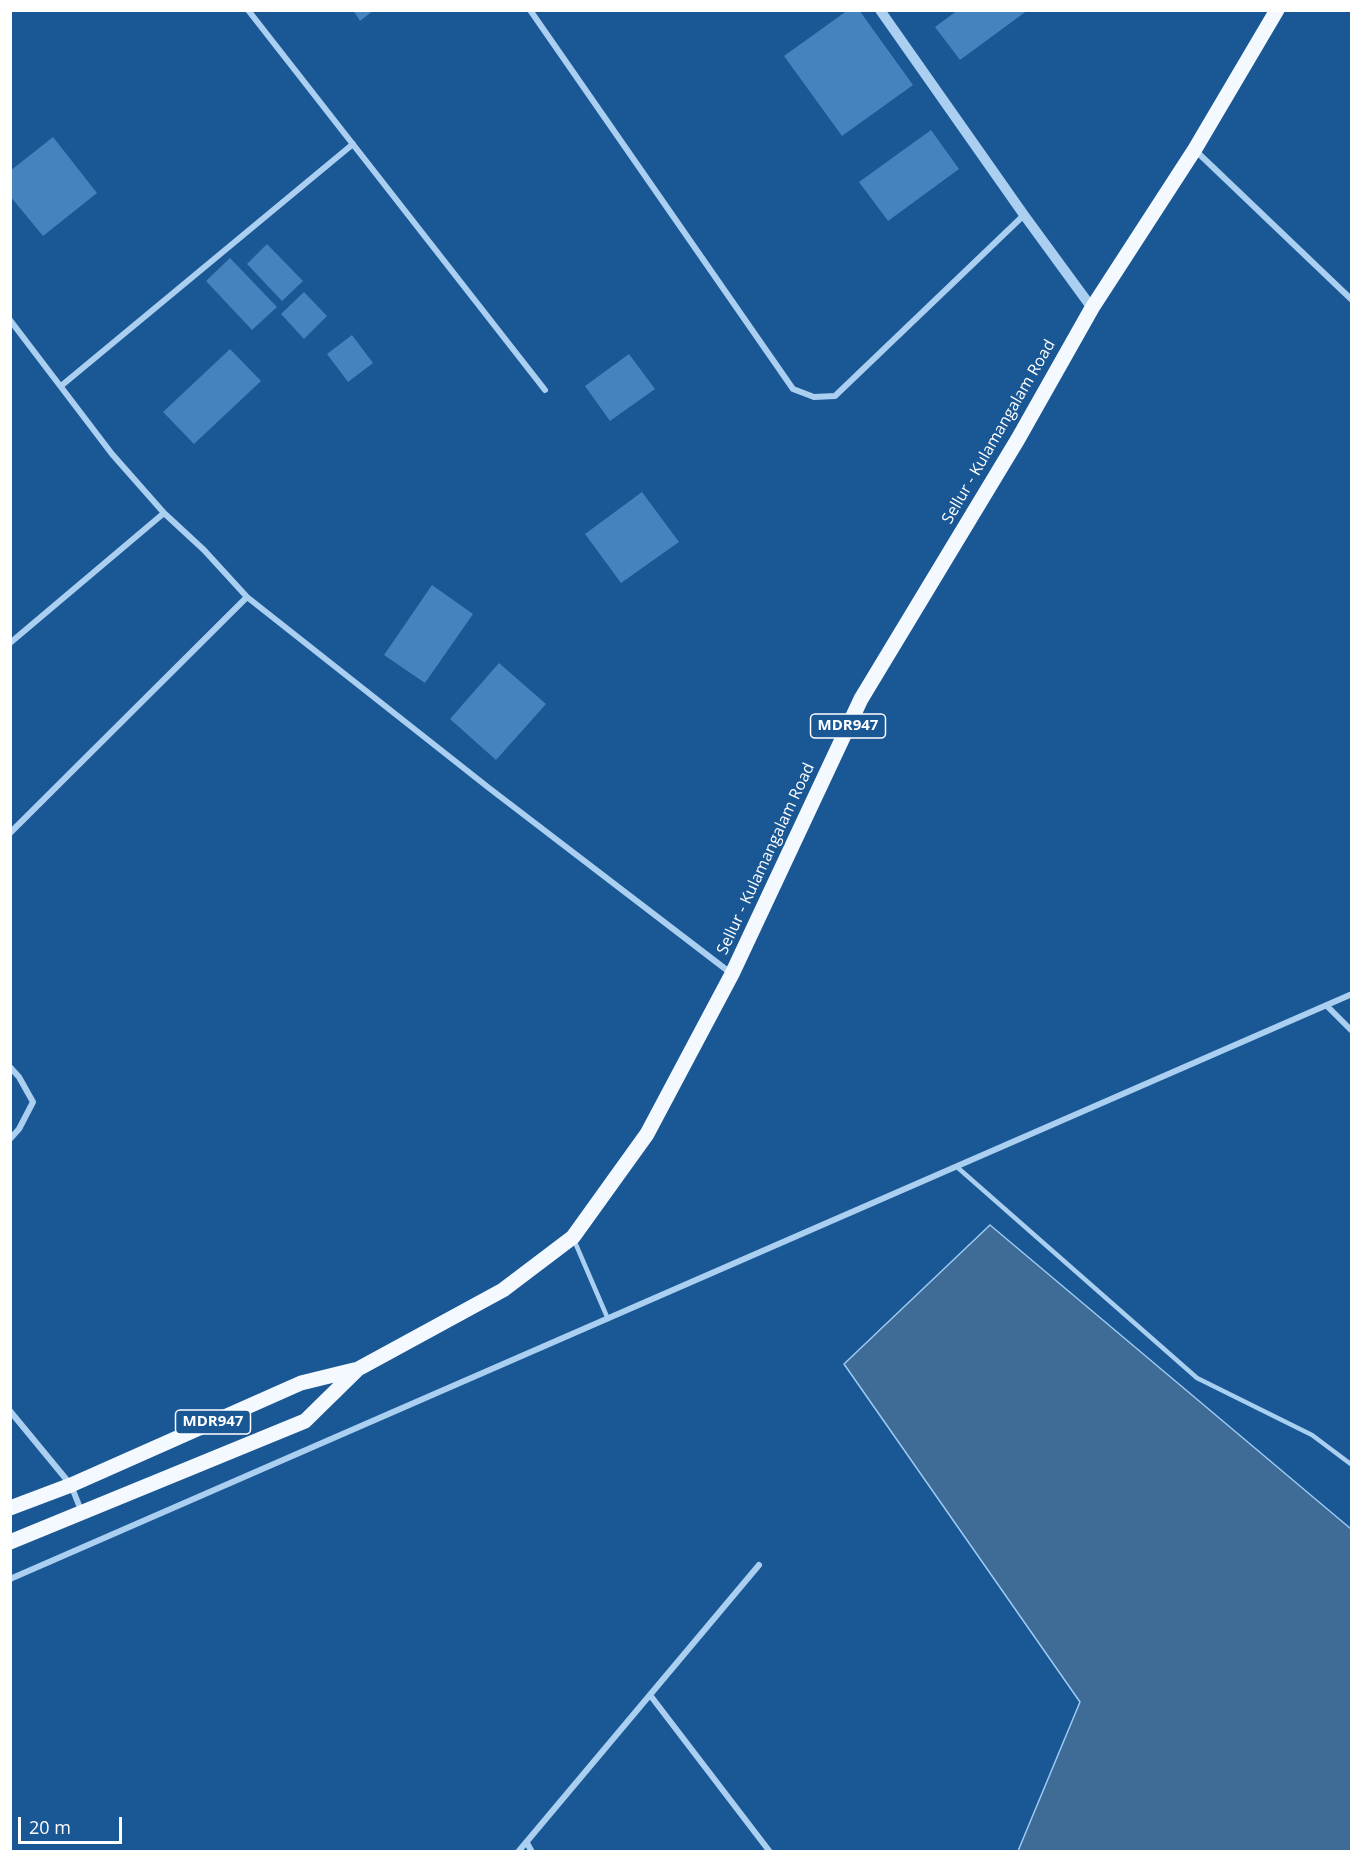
<!DOCTYPE html>
<style>
body{margin:0}
#map{position:relative;width:1362px;height:1862px;overflow:hidden;background:#195795;font-family:"Open Sans",sans-serif}
canvas{display:block}
.frame{position:absolute;inset:0;border:12px solid #fff;pointer-events:none}
.scale{position:absolute;left:18px;top:1817px;width:104px;height:27px;box-sizing:border-box;border:3px solid #fff;border-top:0;padding-left:8px;font-size:18px;line-height:21px;white-space:nowrap;color:#fff;-webkit-text-stroke:4px #195795;paint-order:stroke}
</style>
<div id="map">
<canvas width="1362" height="1862"></canvas>
<div class="frame"></div>
<div class="scale">20 m</div>
</div>
<script>
const ctx = document.querySelector('canvas').getContext('2d');
ctx.lineJoin = 'round';
function fillPath(path, color) { ctx.fillStyle = color; ctx.fill(path, 'evenodd'); }
const toPath = rows => new Path2D(rows.map(r => 'M' + r).join(''));
function trace(path, color, width, dash) { ctx.strokeStyle = color; ctx.lineWidth = width; ctx.lineCap = dash ? 'butt' : 'round'; ctx.setLineDash(dash || []); ctx.stroke(path); }
function write(font, color, halo, rows, align = 'center') {
  ctx.font = font + ' "Open Sans",sans-serif'; ctx.lineWidth = 4.5; ctx.setLineDash([]); ctx.textBaseline = 'middle'; ctx.strokeStyle = halo; ctx.fillStyle = color; for (const [text, x, y, turn = 0] of rows) {
    ctx.save(); ctx.translate(x, y); ctx.rotate((+turn || 0) * Math.PI / 180); ctx.textAlign = isNaN(turn) ? turn : align; if (halo) ctx.strokeText(text, 0, 0); ctx.fillText(text, 0, 0); ctx.restore();
  }
}
const water = toPath([
 [990,1225,1351,1529,1351,1851,1018,1851,1080,1702,844,1364,990,1225]
]);
const building = toPath([
 [353,10,374,10,360,21],
 [848,10,859,10,913,85,842,136,784,56],
 [958,10,1028,10,960,60,935,27],
 [931,130,959,169,888,221,859,182],
 [53,137,97,193,43,236,10,196,10,171],
 [267,244,303,281,282,301,247,264],
 [230,258,277,307,252,330,206,281],
 [304,292,327,316,304,339,281,314],
 [352,335,373,363,348,382,327,354],
 [230,349,261,381,194,444,163,412],
 [629,354,655,389,610,421,585,386],
 [642,492,679,542,621,583,585,534],
 [432,585,473,614,425,683,384,655],
 [499,663,546,704,496,760,450,719]
]);
const service = toPath([
 [957,1167,1197,1378,1312,1435,1352,1465],
 [574,1240,608,1319]
]);
const minor = toPath([
 [248,10,545,390],
 [530,10,793,389,814,397,835,396,1024,215],
 [1196,151,1352,300],
 [10,320,112,454,164,513,204,550,247,597,489,788,732,974],
 [61,386,353,144],
 [10,643,164,513],
 [10,833,247,597],
 [1327,1006,1352,1031],
 [10,1067,19,1077,33,1102,19,1129,10,1139],
 [10,1411,71,1485,82,1513],
 [10,1579,1352,994],
 [650,1695,770,1852],
 [527,1843,532,1852],
 [518,1852,759,1565]
]);
const tertiary = toPath([
 [880,10,1024,215,1092,308]
]);
const primary = toPath([
 [10,1508,71,1485,301,1383,358,1369,503,1290,573,1237,647,1134,732,974,861,699,1018,439,1092,308,1195,149,1277,10],
 [10,1542,305,1421,358,1369]
]);
const shields = [
 [848,726,75],
 [213,1422,75]
];
const shieldNames = [
 ["MDR947",848,726],
 ["MDR947",213,1422]
];
const streetNames = [
 ["Sellur - Kulamangalam Road",999,432,-60],
 ["Sellur - Kulamangalam Road",766,859,-65]
];
fillPath(water, '#3f6b97');
trace(water, '#9dcbf3', 1.5);
fillPath(building, '#4583be');
trace(service, '#aacff0', 4.5);
trace(minor, '#aacff0', 6);
trace(tertiary, '#aacff0', 10);
trace(primary, '#f4f9ff', 15);
for (const [x, y, w] of shields) { const box = new Path2D(); box.roundRect(x - w / 2, y - 12, w, 24, 4.5); ctx.fillStyle = '#195795'; ctx.fill(box); trace(box, '#fff', 1.5); }
write('bold 15px', '#fff', null, shieldNames);
write('16px', '#fff', '#195795', streetNames);
</script>
